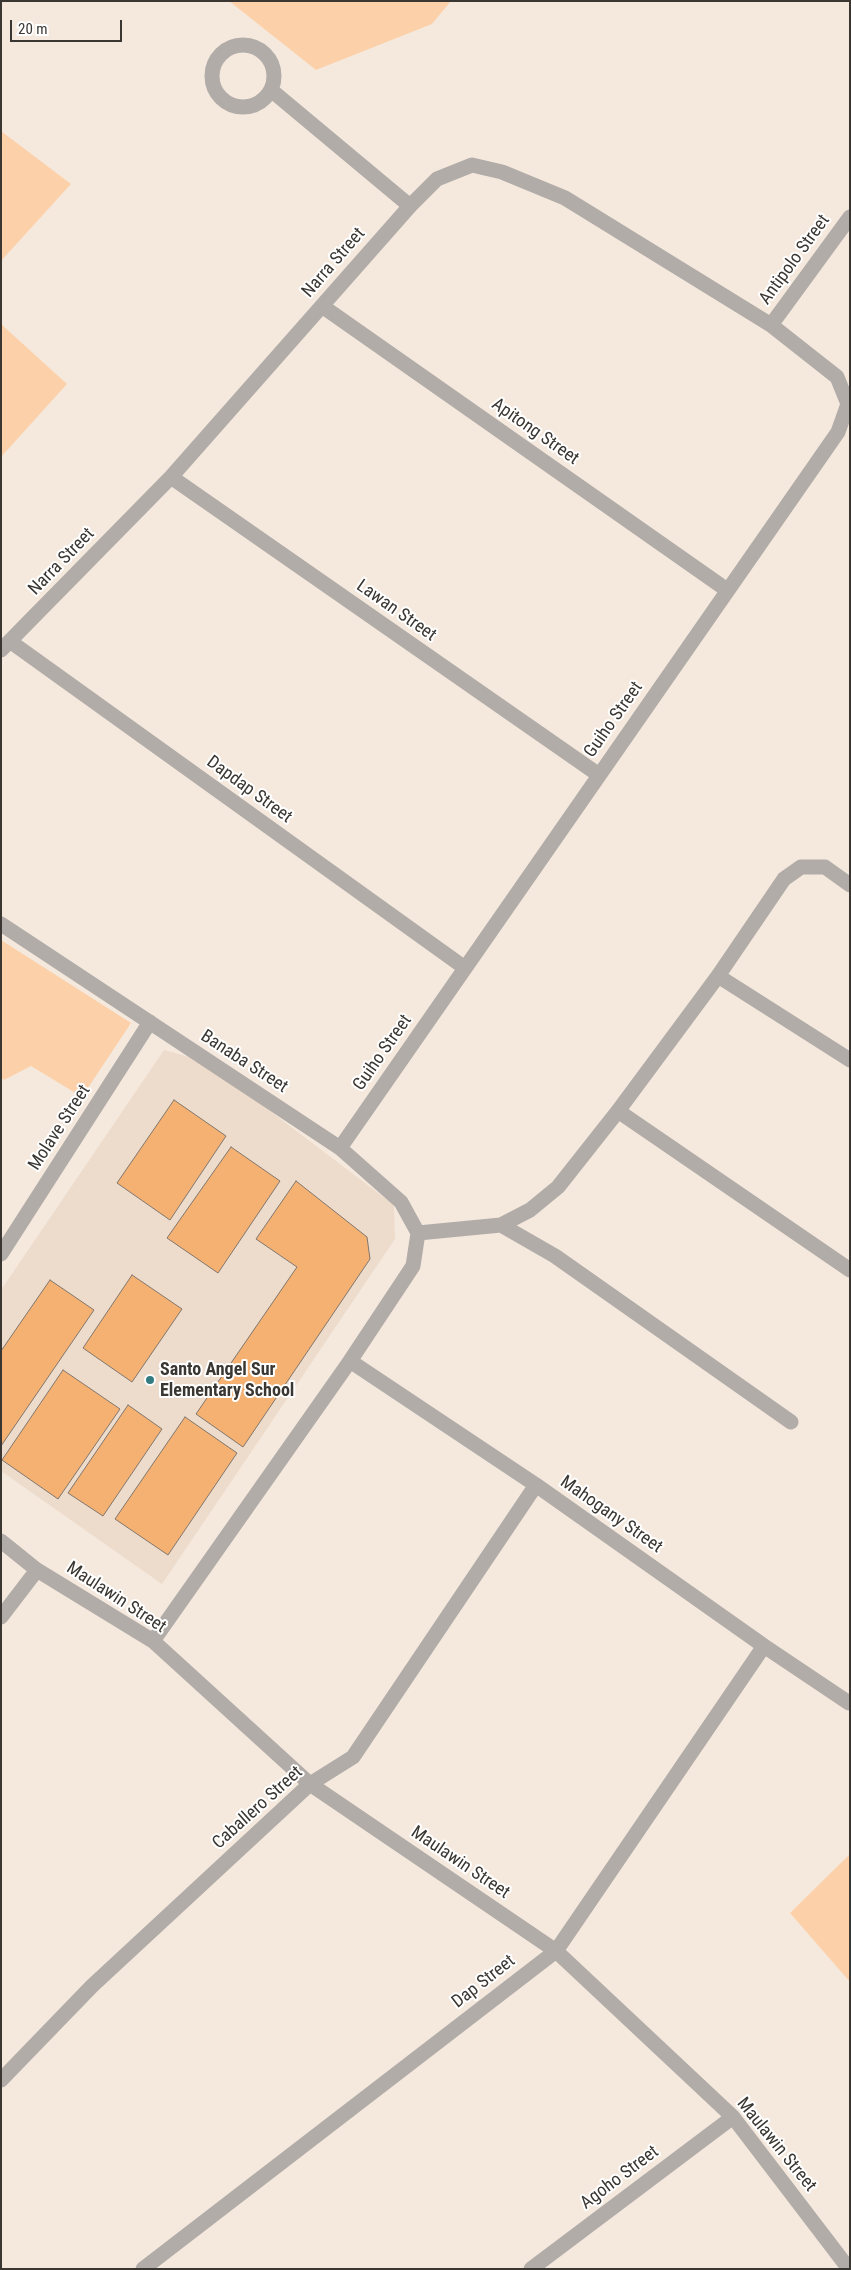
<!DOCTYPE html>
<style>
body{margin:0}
#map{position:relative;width:851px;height:2270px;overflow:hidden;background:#f5e9de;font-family:"Roboto Condensed",sans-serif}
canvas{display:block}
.frame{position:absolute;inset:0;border:2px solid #3a3631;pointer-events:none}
.scale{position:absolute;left:10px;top:20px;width:112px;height:22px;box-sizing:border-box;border:2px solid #3a3631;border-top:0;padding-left:6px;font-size:15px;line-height:18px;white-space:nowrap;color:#3a3631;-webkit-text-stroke:4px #fff;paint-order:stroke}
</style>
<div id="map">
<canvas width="851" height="2270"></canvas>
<div class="frame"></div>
<div class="scale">20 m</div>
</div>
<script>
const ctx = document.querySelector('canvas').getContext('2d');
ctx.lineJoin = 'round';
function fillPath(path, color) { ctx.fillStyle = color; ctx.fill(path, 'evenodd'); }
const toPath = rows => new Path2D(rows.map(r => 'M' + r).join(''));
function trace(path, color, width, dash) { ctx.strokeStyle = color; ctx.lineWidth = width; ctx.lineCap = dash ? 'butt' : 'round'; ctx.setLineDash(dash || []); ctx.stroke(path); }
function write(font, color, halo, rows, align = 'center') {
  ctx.font = font + ' "Roboto Condensed",sans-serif'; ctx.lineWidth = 4; ctx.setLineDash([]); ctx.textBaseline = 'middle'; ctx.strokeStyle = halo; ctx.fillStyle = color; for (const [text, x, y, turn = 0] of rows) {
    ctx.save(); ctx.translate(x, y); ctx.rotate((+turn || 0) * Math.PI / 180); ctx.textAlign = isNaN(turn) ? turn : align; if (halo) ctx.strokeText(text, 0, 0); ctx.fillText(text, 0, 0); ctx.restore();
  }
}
const built = toPath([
 [164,1050,204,1061,394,1205,395,1239,162,1584,1,1471,1,1290]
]);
const green = toPath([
 [229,1,451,1,432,24,316,70],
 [1,131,71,184,1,261],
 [1,324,67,384,1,457],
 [1,940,131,1023,82,1097,31,1066,4,1080,1,1077],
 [850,1854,850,1982,790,1913]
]);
const building = toPath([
 [174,1100,226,1136,170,1220,117,1183,174,1100],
 [231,1147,280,1181,218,1273,167,1238,231,1147],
 [296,1181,367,1237,370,1259,243,1447,196,1414,297,1267,256,1239,296,1181],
 [132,1275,182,1309,132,1382,83,1348,132,1275],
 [50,1280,94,1310,1,1446,1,1351,50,1280],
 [63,1370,120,1409,58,1499,2,1460,63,1370],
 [128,1405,162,1429,103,1516,68,1493,128,1405],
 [185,1417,237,1453,168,1555,115,1519,185,1417]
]);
const lane = toPath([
 '212 76a31 31 0 1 1 62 0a31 31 0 1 1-62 0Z',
 [271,90,410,206]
]);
const street = toPath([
 [322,306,727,590],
 [771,325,850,217],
 [171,477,599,775],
 [11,642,465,968],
 [1,650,171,477,410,206,437,179,472,165,502,172,565,198,771,325,837,377,848,404,838,432,340,1148],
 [1,924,340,1148,401,1202,418,1233,413,1266,350,1361,153,1641],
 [718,976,850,1060],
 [618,1111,850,1270],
 [501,1225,555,1256,791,1422],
 [418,1233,501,1225,530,1210,558,1187,618,1111,718,976,784,879,801,867,825,867,850,885],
 [1,1254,150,1022],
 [350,1361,536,1485,764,1646,849,1703],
 [1,1541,37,1570,153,1641,310,1784,556,1951,733,2117,849,2269],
 [1,1617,37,1570],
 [1,2080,92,1986,310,1784,353,1757,536,1485],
 [143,2269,556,1951,764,1646],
 [531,2269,733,2117]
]);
const markers = [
 [150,1380,5,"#327b80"]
];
const streetNames = [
 ["Antipolo Street",795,260,-54],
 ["Narra Street",334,263,-49],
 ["Apitong Street",535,432,35],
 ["Narra Street",62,562,-46],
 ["Lawan Street",396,611,35],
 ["Guiho Street",614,720,-55],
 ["Dapdap Street",249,790,36],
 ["Guiho Street",383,1053,-55],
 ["Banaba Street",244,1062,33],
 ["Molave Street",60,1128,-57],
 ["Mahogany Street",611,1515,35],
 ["Maulawin Street",116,1598,33],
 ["Caballero Street",258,1808,-42],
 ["Maulawin Street",460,1863,34],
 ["Dap Street",484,1982,-38],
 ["Maulawin Street",776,2145,51],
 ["Agoho Street",620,2178,-37]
];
const poiNames = [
 ["Santo Angel Sur",160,1370],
 ["Elementary School",160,1391]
];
fillPath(built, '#eddbcb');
fillPath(green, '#fcd1aa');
fillPath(building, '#f4b172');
trace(building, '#82776d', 1);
trace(lane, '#b1aca8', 15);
trace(street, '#b1aca8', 15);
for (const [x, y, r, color] of markers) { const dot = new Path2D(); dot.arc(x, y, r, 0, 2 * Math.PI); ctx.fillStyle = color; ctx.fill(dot); trace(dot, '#fff', 2); }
write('18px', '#3a3631', '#fff', streetNames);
write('bold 18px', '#3a3631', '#fff', poiNames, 'left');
</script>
